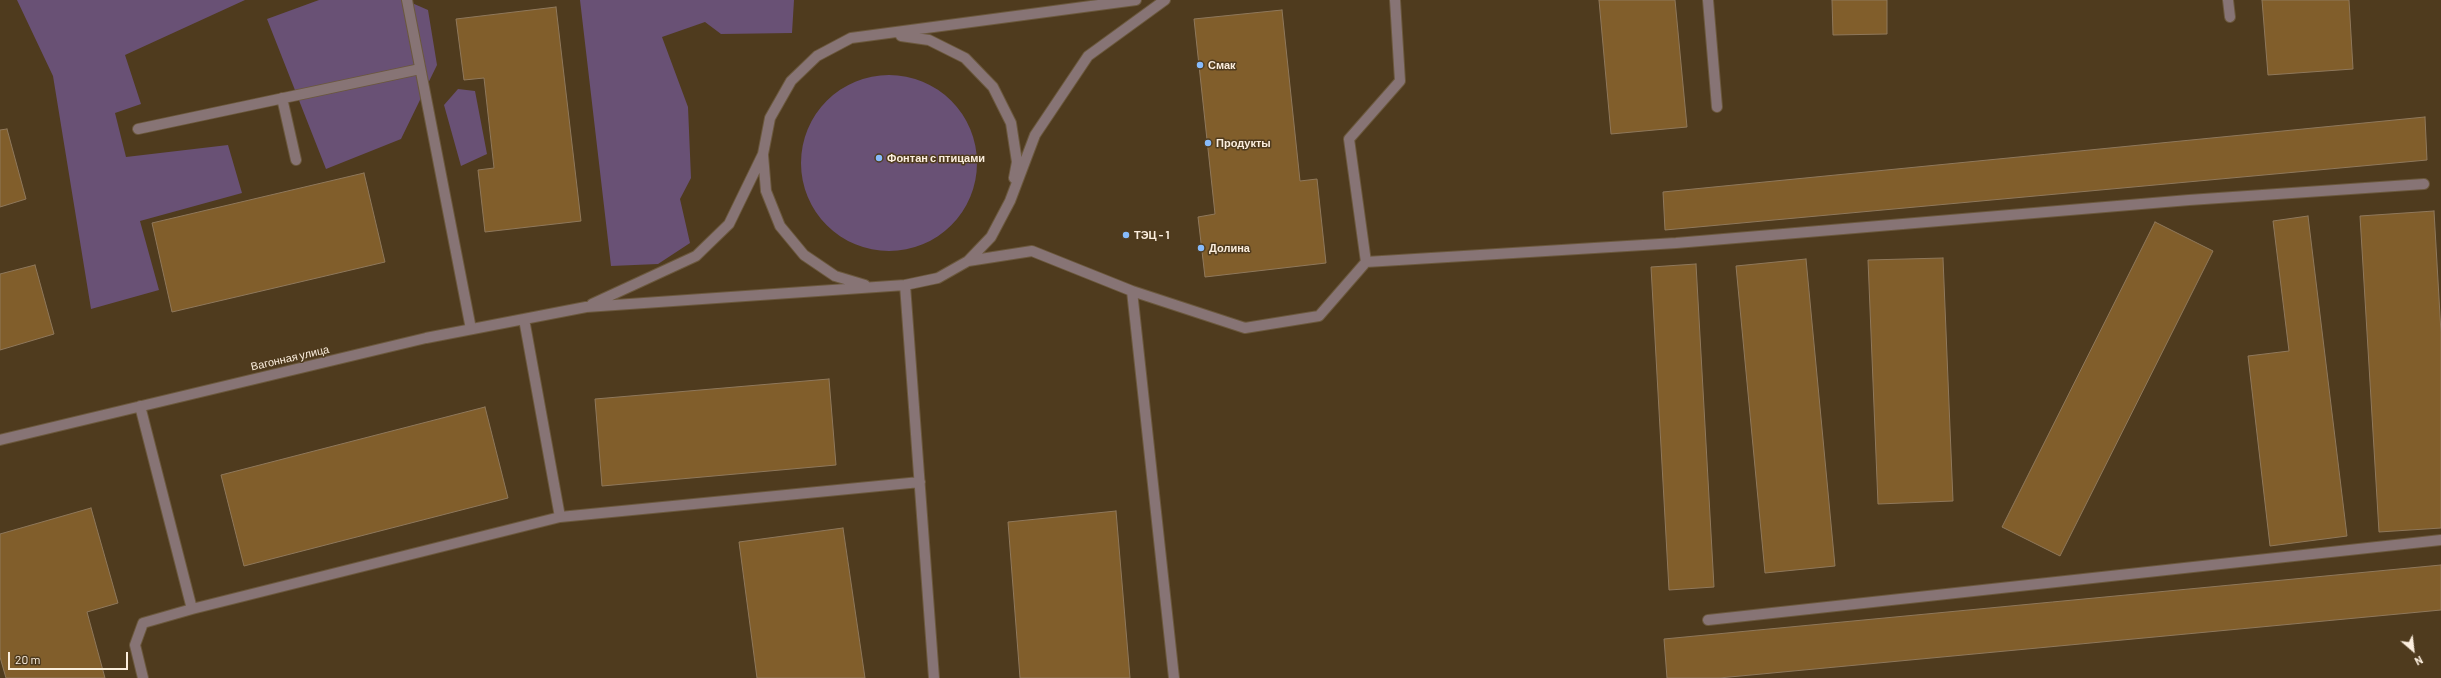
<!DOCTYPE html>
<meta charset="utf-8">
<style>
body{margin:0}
#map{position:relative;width:2441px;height:678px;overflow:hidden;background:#4f3b1e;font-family:Barlow,sans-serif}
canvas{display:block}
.north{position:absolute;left:2393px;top:630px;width:40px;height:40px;-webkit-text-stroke:3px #4f3b1e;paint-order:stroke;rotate:152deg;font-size:11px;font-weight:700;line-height:16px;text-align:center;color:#fbeede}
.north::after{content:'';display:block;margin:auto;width:14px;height:18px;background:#fbeede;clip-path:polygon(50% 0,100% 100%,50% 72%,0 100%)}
.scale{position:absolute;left:8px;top:652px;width:120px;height:18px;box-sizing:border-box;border:2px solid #fbeede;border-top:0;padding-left:5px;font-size:12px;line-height:14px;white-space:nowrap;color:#fbeede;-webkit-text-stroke:3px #4f3b1e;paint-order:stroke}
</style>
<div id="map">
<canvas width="2441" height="678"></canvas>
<div class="north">N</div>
<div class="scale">20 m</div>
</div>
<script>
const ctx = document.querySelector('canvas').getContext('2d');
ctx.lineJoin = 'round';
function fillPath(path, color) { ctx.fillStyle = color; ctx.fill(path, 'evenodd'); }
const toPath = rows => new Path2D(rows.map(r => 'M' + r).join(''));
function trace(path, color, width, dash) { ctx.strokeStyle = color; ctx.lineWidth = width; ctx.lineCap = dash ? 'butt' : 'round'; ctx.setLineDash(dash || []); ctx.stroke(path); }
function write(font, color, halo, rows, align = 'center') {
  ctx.font = font + ' Barlow,sans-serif'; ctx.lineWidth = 3; ctx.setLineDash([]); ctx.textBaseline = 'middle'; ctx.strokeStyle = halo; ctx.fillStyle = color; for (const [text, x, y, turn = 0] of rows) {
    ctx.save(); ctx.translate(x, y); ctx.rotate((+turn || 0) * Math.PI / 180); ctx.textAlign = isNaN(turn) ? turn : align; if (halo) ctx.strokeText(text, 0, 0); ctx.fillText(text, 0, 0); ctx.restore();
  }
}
const green = toPath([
 [17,0,245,0,125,55,141,104,115,113,126,157,228,145,242,193,140,221,159,290,91,309,53,76],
 [319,0,405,0,428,10,437,65,401,139,326,169,267,19],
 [580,0,794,0,792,33,721,34,705,22,662,37,688,107,691,178,680,199,690,243,658,264,611,266],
 '801 163a88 88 0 1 1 176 0a88 88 0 1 1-176 0Z',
 [458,89,475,91,487,154,461,166,444,105]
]);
const building = toPath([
 [1599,0,1675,0,1687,127,1611,134,1599,0],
 [1832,0,1887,0,1887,34,1833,35,1832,0],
 [2262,0,2349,0,2353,69,2268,75,2262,0],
 [556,7,581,221,485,232,478,170,494,168,484,78,464,80,456,19,556,7],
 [1282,10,1300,181,1317,179,1326,263,1205,277,1198,217,1215,214,1194,19,1282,10],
 [2425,117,2427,160,1665,230,1663,192,2425,117],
 [7,129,26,199,0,207,0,130,7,129],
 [364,173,385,262,172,312,152,223,364,173],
 [2434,211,2441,333,2441,528,2379,532,2360,216,2434,211],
 [2308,216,2347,536,2270,546,2248,356,2289,351,2273,221,2308,216],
 [2155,222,2213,251,2060,556,2002,527,2155,222],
 [1943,258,1953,501,1878,504,1868,260,1943,258],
 [1806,259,1835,566,1765,573,1736,266,1806,259],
 [1696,264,1714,587,1669,590,1651,267,1696,264],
 [35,265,54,334,0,350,0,274,35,265],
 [829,379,836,465,602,486,595,399,829,379],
 [485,407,508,498,244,566,221,475,485,407],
 [91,508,118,603,87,612,105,678,6,678,0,657,0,534,91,508],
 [1116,511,1130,678,1020,678,1008,522,1116,511],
 [843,528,865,678,757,678,739,542,843,528],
 [2441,565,2441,610,1719,678,1667,678,1664,639,2441,565]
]);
const minor = toPath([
 [407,0,471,329],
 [1708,0,1717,107],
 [2228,0,2230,17],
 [901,36,929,40,965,58,993,87,1011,123,1017,162,1014,178],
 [282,98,296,160],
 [138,129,420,69],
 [763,155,766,191,780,226,804,255,835,276,865,285],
 [968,261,1032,251,1132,291,1174,678],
 [1366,262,1676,243,2189,200,2424,184],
 [905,285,934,678],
 [1132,291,1245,328,1319,316,1366,262,1349,139,1400,81,1395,0],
 [592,304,696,256,729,224,763,154,770,118,791,81,817,56,851,38,1136,0],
 [524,319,560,517],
 [140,406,192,609],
 [0,440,426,338,586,307,905,285,938,278,968,261,991,237,1010,201,1035,135,1088,56,1165,0],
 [1708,620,2441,540],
 [143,678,135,645,143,623,192,609,560,517,920,482]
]);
const markers = [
 [1200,65,4,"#87bbfb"],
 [1208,143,4,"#87bbfb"],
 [879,158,4,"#87bbfb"],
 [1126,235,4,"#87bbfb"],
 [1201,248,4,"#87bbfb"]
];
const poiNames = [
 ["Смак",1208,65],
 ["Продукты",1216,143],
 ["Фонтан с птицами",887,158],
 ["ТЭЦ - 1",1134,235],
 ["Долина",1209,248]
];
const streetNames = [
 ["Вагонная улица",290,358,-13]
];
fillPath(green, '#695175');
fillPath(building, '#815e2b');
trace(building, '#8f785b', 1);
trace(minor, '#6b583d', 12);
trace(minor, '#877475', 10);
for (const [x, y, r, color] of markers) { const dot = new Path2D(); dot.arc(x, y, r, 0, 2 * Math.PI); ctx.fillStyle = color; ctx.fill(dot); trace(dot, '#4f3b1e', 1.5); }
write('bold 11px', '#fbeede', '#4f3b1e', poiNames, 'left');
write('11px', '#fbeede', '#4f3b1e', streetNames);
</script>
